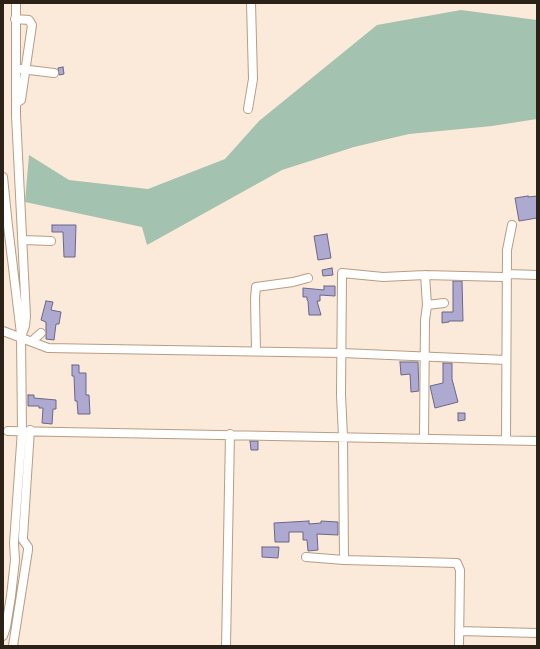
<!DOCTYPE html>
<style>
body{margin:0}
#map{position:relative;width:540px;height:649px;overflow:hidden;background:#fbead9;font-family:Figtree,sans-serif}
canvas{display:block}
.frame{position:absolute;inset:0;border:4px solid #2c2117;pointer-events:none}
</style>
<div id="map">
<canvas width="540" height="649"></canvas>
<div class="frame"></div>
</div>
<script>
const ctx = document.querySelector('canvas').getContext('2d');
ctx.lineJoin = 'round';
function fillPath(path, color) { ctx.fillStyle = color; ctx.fill(path, 'evenodd'); }
const toPath = rows => new Path2D(rows.map(r => 'M' + r).join(''));
function trace(path, color, width, dash) { ctx.strokeStyle = color; ctx.lineWidth = width; ctx.lineCap = dash ? 'butt' : 'round'; ctx.setLineDash(dash || []); ctx.stroke(path); }
const green = toPath([
 [461,10,537,20,537,119,492,126,409,134,354,147,282,170,147,245,142,227,25,202,29,155,69,180,148,189,225,159,259,121,377,25]
]);
const building = toPath([
 [63,67,64,74,59,75,58,68,63,67],
 [528,196,528,197,537,196,537,218,519,221,515,198,528,196],
 [52,225,76,225,75,257,64,257,63,232,52,232,52,225],
 [327,234,331,258,318,260,314,236,327,234],
 [332,268,333,275,323,276,322,270,332,268],
 [453,281,462,281,463,321,449,321,449,322,442,323,442,312,453,312,453,281],
 [324,286,335,286,335,296,320,295,320,301,317,301,321,315,309,315,308,301,307,300,307,297,303,297,303,288,324,290,324,286],
 [46,301,53,302,51,310,61,312,59,324,56,324,54,340,46,339,46,322,41,320,46,301],
 [400,362,418,362,419,391,411,392,410,374,401,375,400,362],
 [443,363,452,363,452,379,458,402,435,408,430,386,443,383,443,363],
 [72,365,79,365,79,373,86,373,86,395,89,395,90,414,78,414,77,401,75,401,74,376,72,376,72,365],
 [28,395,34,395,34,398,56,400,56,409,53,409,52,424,42,423,43,408,39,408,39,406,28,406,28,395],
 [458,413,465,413,465,420,458,421,458,413],
 [250,441,258,441,258,450,251,450,250,441],
 [309,521,309,524,321,523,321,521,338,522,338,535,317,534,318,550,308,551,307,540,303,540,303,532,289,532,289,542,275,542,274,523,309,521],
 [262,547,279,547,278,558,262,557,262,547]
]);
const minor = toPath([
 [15,19,29,20,32,25,21,100,16,103],
 [21,69,54,73],
 [248,109,253,79,251,3],
 [3,177,8,226,21,334],
 [23,240,51,241],
 [427,305,444,303],
 [3,331,48,348,342,353,506,360],
 [32,341,41,333],
 [256,351,255,298,256,287,293,282,308,278],
 [8,431,537,441],
 [424,438,425,320,427,305,425,275],
 [506,440,507,250,512,225],
 [306,557,344,560],
 [459,631,537,633],
 [3,636,6,627,11,596,15,560,14,543,22,430,21,337,25,326,26,316,16,115,16,3],
 [13,646,28,550,28,547,23,540,23,537,30,430],
 [226,646,230,434],
 [459,646,460,570,457,563,344,560,343,436,341,395,342,273,383,277,425,275,503,277,506,276,508,274,537,275]
]);
fillPath(green, '#a3c2af');
fillPath(building, '#ada9d0');
trace(building, '#6a6786', 1);
trace(minor, '#b89d82', 10);
trace(minor, '#fff', 8);
</script>
